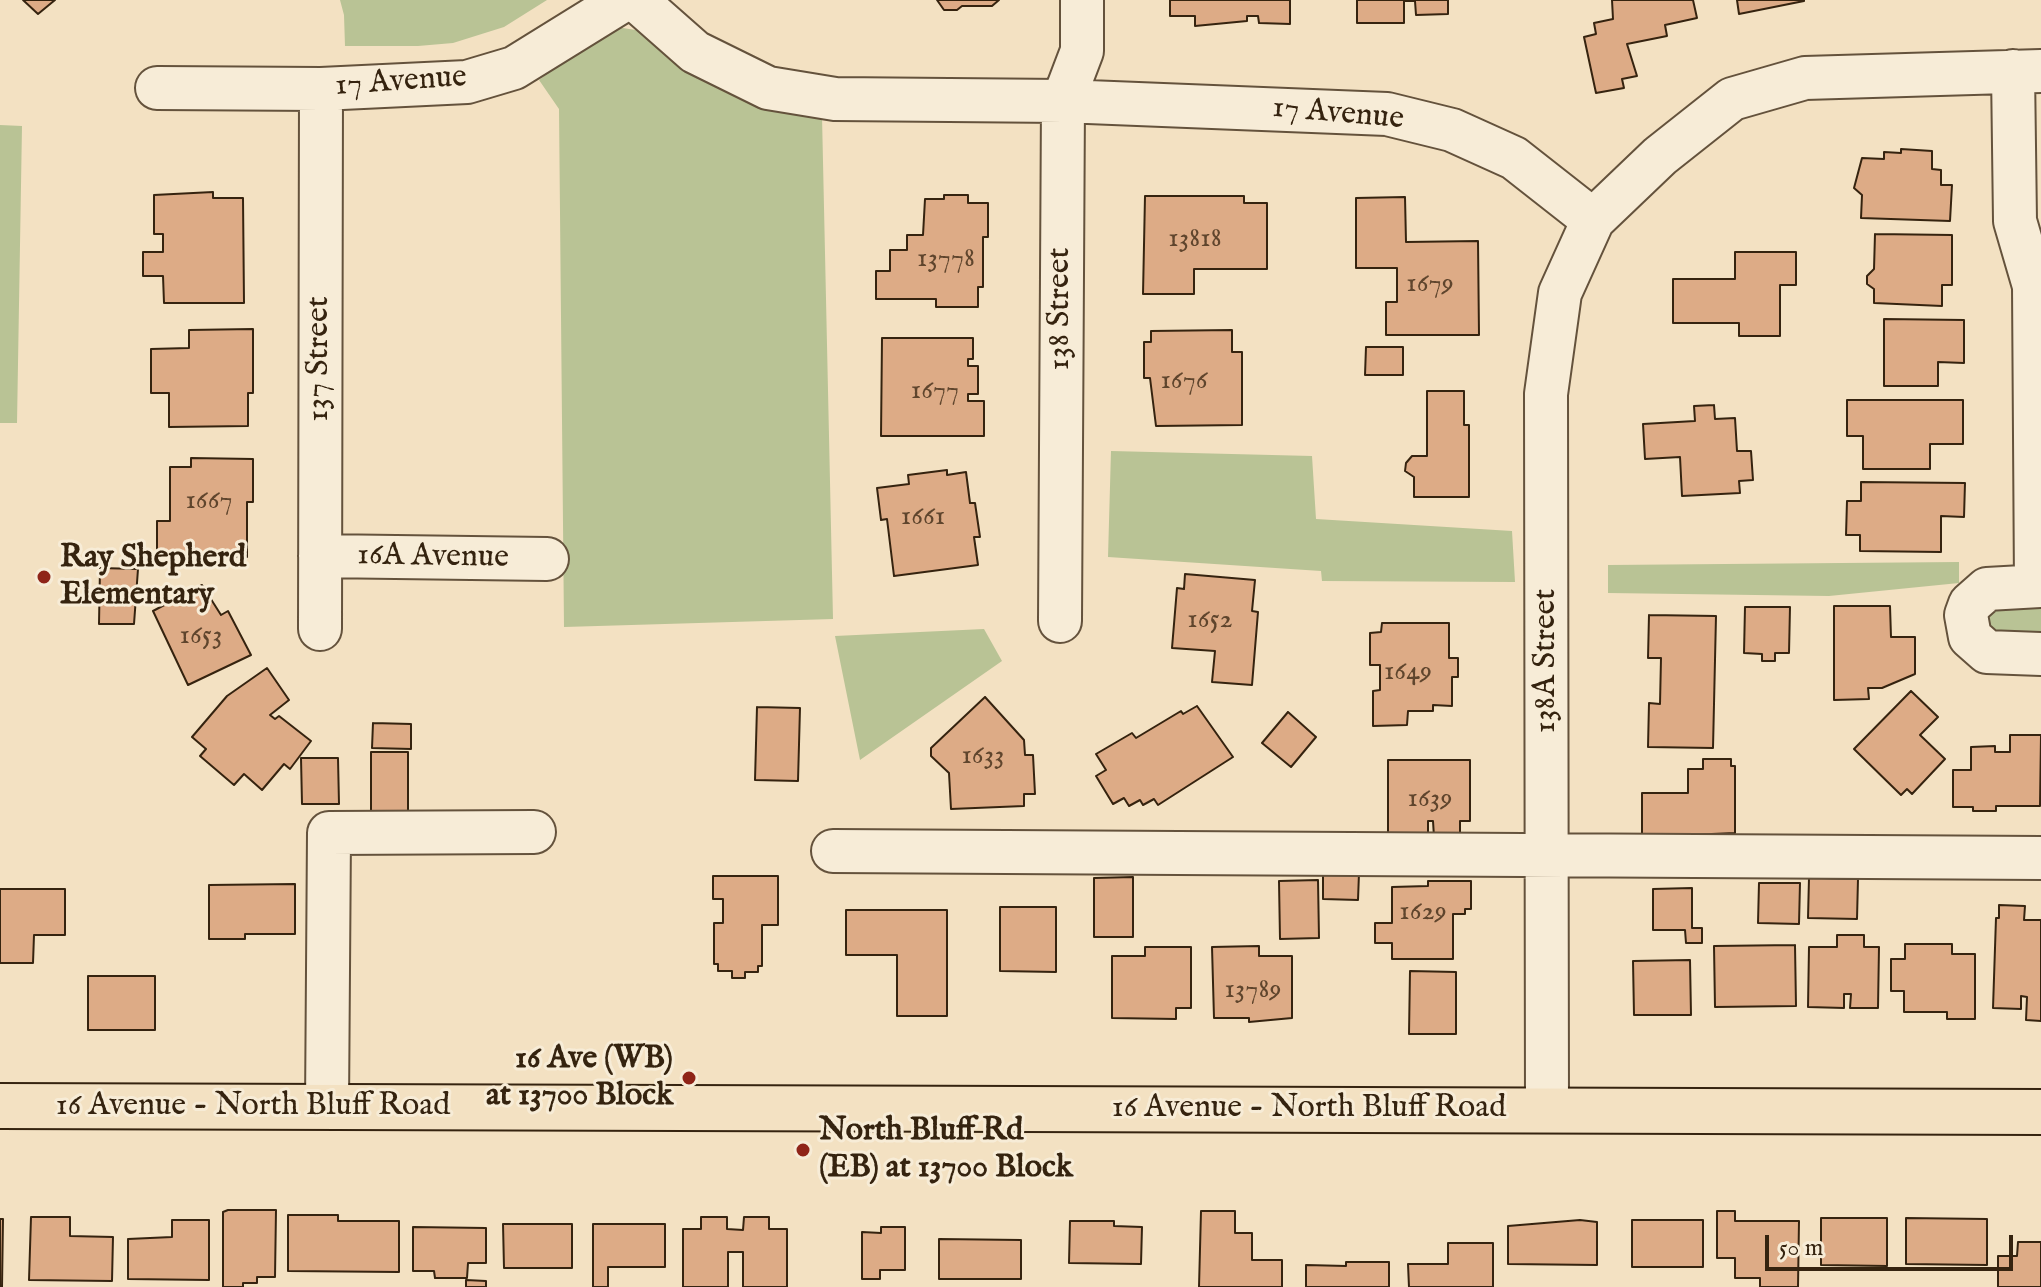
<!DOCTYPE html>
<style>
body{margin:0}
#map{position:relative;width:2041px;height:1287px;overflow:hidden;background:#f3e1c2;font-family:"IM FELL English",serif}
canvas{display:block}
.scale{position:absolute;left:1765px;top:1235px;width:248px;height:36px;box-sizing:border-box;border:4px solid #35230f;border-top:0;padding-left:10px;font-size:24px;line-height:28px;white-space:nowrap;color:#35230f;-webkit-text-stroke:6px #f7ecd7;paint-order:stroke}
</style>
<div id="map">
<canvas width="2041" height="1287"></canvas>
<div class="scale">50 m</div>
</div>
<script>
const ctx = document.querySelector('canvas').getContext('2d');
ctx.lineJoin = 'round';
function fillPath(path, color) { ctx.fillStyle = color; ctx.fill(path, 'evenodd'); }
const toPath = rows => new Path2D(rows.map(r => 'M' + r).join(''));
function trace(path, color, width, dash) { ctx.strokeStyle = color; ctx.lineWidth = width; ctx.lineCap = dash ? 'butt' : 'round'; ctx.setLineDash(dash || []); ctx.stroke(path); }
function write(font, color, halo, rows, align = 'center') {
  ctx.font = font + ' "IM FELL English",serif'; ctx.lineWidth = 6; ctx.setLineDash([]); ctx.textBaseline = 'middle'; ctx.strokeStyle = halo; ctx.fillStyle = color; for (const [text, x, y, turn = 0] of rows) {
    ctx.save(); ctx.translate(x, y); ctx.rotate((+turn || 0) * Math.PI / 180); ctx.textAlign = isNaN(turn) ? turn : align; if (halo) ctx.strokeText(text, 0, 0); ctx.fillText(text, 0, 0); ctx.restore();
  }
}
const green = toPath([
 [340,0,547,0,504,27,453,43,418,46,345,46,344,15],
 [610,26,642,31,681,69,759,106,822,116,833,619,564,627,559,109,539,80],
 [0,125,22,126,17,423,0,423],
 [1111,451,1312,456,1316,519,1512,531,1515,582,1322,581,1321,571,1108,557],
 [1959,562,1959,583,1829,596,1608,593,1608,565],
 [2041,599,2041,640,2003,640,1987,627,1985,610],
 [984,629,1002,661,860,760,835,636]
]);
const building = toPath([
 [23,0,55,0,38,14,23,0],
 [937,0,999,0,992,6,962,6,957,10,944,10,937,0],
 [1170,0,1290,0,1290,24,1259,23,1258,16,1247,16,1247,21,1195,26,1195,16,1170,16,1170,0],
 [1357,0,1448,0,1448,14,1416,15,1415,1,1404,1,1404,23,1357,23,1357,0],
 [1612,0,1693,0,1697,18,1665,25,1667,36,1627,44,1637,76,1622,79,1624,88,1596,93,1584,37,1596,34,1594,23,1613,19,1612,0],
 [1737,0,1804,0,1804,1,1739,14,1737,0],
 [1901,149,1932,151,1932,169,1941,170,1941,185,1952,185,1950,221,1861,218,1862,195,1854,188,1862,158,1884,159,1884,152,1901,153,1901,149],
 [213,192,213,198,243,198,244,303,164,303,163,276,143,276,143,252,163,252,163,234,154,234,154,195,213,192],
 [944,195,968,195,968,203,988,203,988,237,983,237,983,287,978,287,978,307,936,307,936,299,876,299,876,271,890,271,890,250,907,250,907,235,923,235,925,199,944,199,944,195],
 [1145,196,1244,196,1244,203,1267,203,1267,269,1194,269,1194,294,1143,294,1145,196],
 [1405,197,1406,242,1478,241,1479,335,1386,335,1386,302,1397,302,1397,268,1356,268,1356,198,1405,197],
 [1875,234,1952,235,1952,285,1942,285,1942,306,1874,303,1874,289,1867,284,1867,276,1874,269,1875,234],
 [1735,252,1796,252,1796,285,1780,285,1780,336,1739,336,1739,323,1673,323,1673,279,1735,279,1735,252],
 [1884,319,1964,320,1964,363,1938,362,1938,386,1884,386,1884,319],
 [253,329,253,393,248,393,248,426,169,427,169,393,151,393,151,349,189,348,189,330,253,329],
 [1232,330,1232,352,1242,352,1242,425,1156,426,1150,378,1144,378,1144,342,1151,342,1151,331,1232,330],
 [882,338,973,338,973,359,968,359,968,366,978,366,978,394,968,394,968,401,984,401,984,436,881,436,882,338],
 [1366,347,1403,347,1403,375,1365,375,1366,347],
 [1427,391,1464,391,1464,425,1469,425,1469,497,1414,497,1414,477,1405,471,1406,463,1412,456,1427,456,1427,391],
 [1847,400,1963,400,1963,444,1930,444,1930,469,1863,469,1863,436,1847,436,1847,400],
 [1714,405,1715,419,1735,418,1737,451,1751,451,1753,480,1739,481,1740,493,1682,496,1680,457,1645,459,1643,424,1695,421,1694,406,1714,405],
 [191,458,253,459,253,502,247,502,247,557,157,557,157,521,170,521,170,467,191,467,191,458],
 [947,470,947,475,966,472,970,503,975,503,980,537,974,537,978,565,894,576,887,519,881,520,877,488,909,484,908,475,947,470],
 [1861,482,1965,483,1964,517,1941,516,1941,552,1860,551,1860,535,1846,535,1847,501,1861,501,1861,482],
 [100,568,138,569,134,624,99,624,100,568],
 [1185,574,1255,580,1252,611,1258,612,1252,685,1212,682,1215,651,1172,648,1177,588,1184,589,1185,574],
 [202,585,221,615,228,611,251,655,188,685,153,611,202,585],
 [1834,606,1890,606,1891,637,1915,637,1915,674,1882,688,1868,688,1869,699,1834,700,1834,606],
 [1745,607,1790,607,1789,653,1775,653,1775,661,1762,661,1762,654,1744,653,1745,607],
 [1649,615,1716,616,1713,748,1648,747,1649,703,1660,704,1661,658,1648,658,1649,615],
 [1382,623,1449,623,1449,658,1458,658,1458,677,1452,677,1452,706,1433,705,1433,711,1408,711,1407,725,1373,726,1373,691,1380,690,1380,665,1370,665,1370,633,1381,632,1382,623],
 [267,668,289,700,270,715,275,719,279,716,311,741,290,769,284,764,262,790,244,774,234,785,200,756,206,749,192,737,227,696,267,668],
 [1911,691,1938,717,1920,735,1945,759,1912,794,1907,789,1901,795,1854,749,1911,691],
 [985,697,1024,740,1025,755,1033,755,1035,794,1024,794,1024,806,951,809,949,773,931,756,931,748,985,697],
 [1197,706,1233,757,1158,805,1154,799,1143,805,1140,800,1129,806,1124,798,1113,804,1096,776,1106,770,1096,754,1132,733,1136,738,1181,711,1183,714,1197,706],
 [757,707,800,708,798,781,755,780,757,707],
 [1288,712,1316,737,1291,767,1262,743,1288,712],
 [373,723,411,724,411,749,372,748,373,723],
 [2010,735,2041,735,2040,806,1996,806,1996,811,1973,811,1973,807,1953,807,1953,770,1971,770,1971,747,1995,746,1995,752,2010,752,2010,735],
 [371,752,408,752,408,821,371,821,371,752],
 [301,758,338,758,339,804,302,804,301,758],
 [1703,759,1731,759,1731,766,1735,766,1735,833,1642,837,1642,793,1688,793,1688,769,1703,769,1703,759],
 [1388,760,1470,760,1470,821,1460,821,1460,837,1434,837,1433,821,1428,821,1428,839,1388,839,1388,760],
 [1323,872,1359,873,1358,900,1323,899,1323,872],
 [713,876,778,876,778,925,762,925,762,966,758,966,758,972,745,972,745,978,732,978,732,971,718,971,718,964,714,964,714,923,723,923,723,899,713,899,713,876],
 [1133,877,1133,937,1094,937,1094,878,1133,877],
 [1809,878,1858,879,1857,919,1808,918,1809,878],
 [1318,880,1319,938,1280,939,1279,881,1318,880],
 [1428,881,1471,881,1471,909,1465,909,1465,914,1453,914,1453,959,1392,959,1392,943,1375,943,1375,923,1392,923,1392,887,1428,886,1428,881],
 [1759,883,1800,883,1799,924,1758,923,1759,883],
 [295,884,295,934,245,934,245,939,209,939,209,885,295,884],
 [1692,888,1692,928,1702,928,1702,943,1686,943,1685,930,1653,930,1653,889,1692,888],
 [0,889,65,889,65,935,34,935,33,963,0,963,0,889],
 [1999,905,2025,906,2024,920,2041,920,2041,1021,2026,1020,2027,997,2021,996,2021,1009,1993,1008,1996,918,1999,918,1999,905],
 [1000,907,1056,907,1056,972,1000,971,1000,907],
 [846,910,947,910,947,1016,897,1016,897,955,846,955,846,910],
 [1837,935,1864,935,1864,947,1879,947,1878,1008,1850,1008,1851,994,1844,994,1844,1008,1808,1007,1809,947,1837,947,1837,935],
 [1905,944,1952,944,1952,954,1975,954,1975,1019,1947,1019,1947,1012,1904,1012,1904,991,1891,991,1891,959,1905,959,1905,944],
 [1795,945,1796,1006,1715,1007,1714,946,1795,945],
 [1259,946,1259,956,1292,956,1292,1018,1249,1022,1249,1018,1214,1018,1212,947,1259,946],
 [1145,947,1191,947,1191,1008,1176,1008,1176,1019,1112,1018,1112,956,1145,956,1145,947],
 [1690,960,1691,1015,1634,1015,1633,961,1690,960],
 [1410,971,1456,972,1456,1034,1409,1034,1410,971],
 [88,976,155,976,155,1030,88,1030,88,976],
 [228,1210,276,1210,275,1277,257,1277,257,1283,243,1283,243,1287,223,1287,223,1212,228,1210],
 [1201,1211,1235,1211,1235,1233,1252,1233,1252,1260,1282,1260,1282,1287,1199,1287,1201,1211],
 [1717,1211,1735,1211,1735,1221,1799,1221,1798,1287,1760,1287,1760,1278,1735,1278,1735,1258,1717,1258,1717,1211],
 [288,1215,338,1215,338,1221,399,1221,399,1272,288,1271,288,1215],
 [31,1217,70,1217,70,1236,113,1237,112,1281,29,1280,31,1217],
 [701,1217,727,1217,727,1229,743,1230,744,1217,769,1217,769,1229,787,1229,787,1287,743,1287,743,1252,728,1252,728,1287,683,1287,683,1229,701,1229,701,1217],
 [1821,1218,1887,1218,1887,1266,1821,1265,1821,1218],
 [1906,1218,1987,1219,1987,1265,1906,1264,1906,1218],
 [0,1219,3,1219,2,1287,0,1287,0,1219],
 [172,1220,209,1220,209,1280,128,1279,128,1239,172,1237,172,1220],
 [1580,1220,1597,1222,1597,1265,1508,1264,1508,1226,1580,1220],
 [1632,1220,1703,1220,1703,1267,1632,1267,1632,1220],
 [1070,1221,1114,1221,1114,1226,1142,1227,1141,1264,1069,1263,1070,1221],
 [503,1224,572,1224,572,1268,504,1268,503,1224],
 [593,1224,665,1224,665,1267,608,1267,608,1287,593,1287,593,1224],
 [413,1227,486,1228,486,1263,468,1263,467,1278,435,1278,434,1271,413,1271,413,1227],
 [881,1227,905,1227,905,1270,880,1270,880,1279,862,1279,862,1232,881,1233,881,1227],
 [939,1239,1021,1240,1021,1279,939,1279,939,1239],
 [2018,1242,2041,1242,2041,1287,1998,1287,1998,1256,2017,1256,2018,1242],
 [1448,1243,1493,1243,1493,1287,1409,1287,1408,1264,1448,1264,1448,1243],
 [1346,1262,1389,1262,1389,1287,1306,1287,1306,1265,1346,1266,1346,1262],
 [466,1280,486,1281,486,1287,466,1287,466,1280]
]);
const minor = toPath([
 [636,0,695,52,768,88,835,99,1063,101,1387,114,1452,130,1514,158,1593,220],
 [2013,71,2015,221,2034,286,2036,586],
 [157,88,321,89,467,82,514,68,624,0],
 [320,556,547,559],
 [2041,586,1987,589,1970,604,1966,615,1970,637,1987,652,2041,654],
 [1060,621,1063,101,1082,51,1082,0],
 [320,629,321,89],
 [833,851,2041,858],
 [327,1107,329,833,534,832],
 [1547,1109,1546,394,1560,293,1593,220,1660,156,1732,99,1805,78,2041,71]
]);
const major = toPath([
 [0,1106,2041,1112]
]);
const markers = [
 [44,577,8,"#8f2418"],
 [689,1078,8,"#8f2418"],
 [803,1150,8,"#8f2418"]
];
const numberNames = [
 ["13818",1195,240],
 ["13778",946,260],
 ["1679",1430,285],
 ["1676",1184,382],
 ["1677",935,392],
 ["1667",209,502],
 ["1661",923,518],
 ["1652",1210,621],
 ["1653",201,637],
 ["1649",1408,673],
 ["1633",983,757],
 ["1639",1430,800],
 ["1629",1423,913],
 ["13789",1253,991]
];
const streetNames = [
 ["17 Avenue",401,83,-4],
 ["17 Avenue",1338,115,5],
 ["138 Street",1061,309,-90],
 ["137 Street",320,359,-90],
 ["16A Avenue",433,558,1],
 ["138A Street",1547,661,-90],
 ["16 Avenue - North Bluff Road",253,1107],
 ["16 Avenue - North Bluff Road",1309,1109]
];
const poiNames = [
 ["Ray Shepherd",60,559],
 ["Elementary",60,596],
 ["16 Ave (WB)",673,1060,"right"],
 ["at 13700 Block",673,1097,"right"],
 ["North Bluff Rd",819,1132],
 ["(EB) at 13700 Block",819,1169]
];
fillPath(green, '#b9c395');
fillPath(building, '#ddab86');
trace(building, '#35230f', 2);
trace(minor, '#64523c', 46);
trace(major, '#35230f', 48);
trace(minor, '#f7ecd7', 42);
trace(major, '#f3e1c2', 44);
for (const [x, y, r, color] of markers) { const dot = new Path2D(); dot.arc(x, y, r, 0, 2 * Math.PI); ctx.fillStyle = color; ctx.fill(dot); trace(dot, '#f7ecd7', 3); }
write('28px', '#5f452d', null, numberNames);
write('32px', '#35230f', '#f7ecd7', streetNames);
write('bold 32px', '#35230f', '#f7ecd7', poiNames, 'left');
</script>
